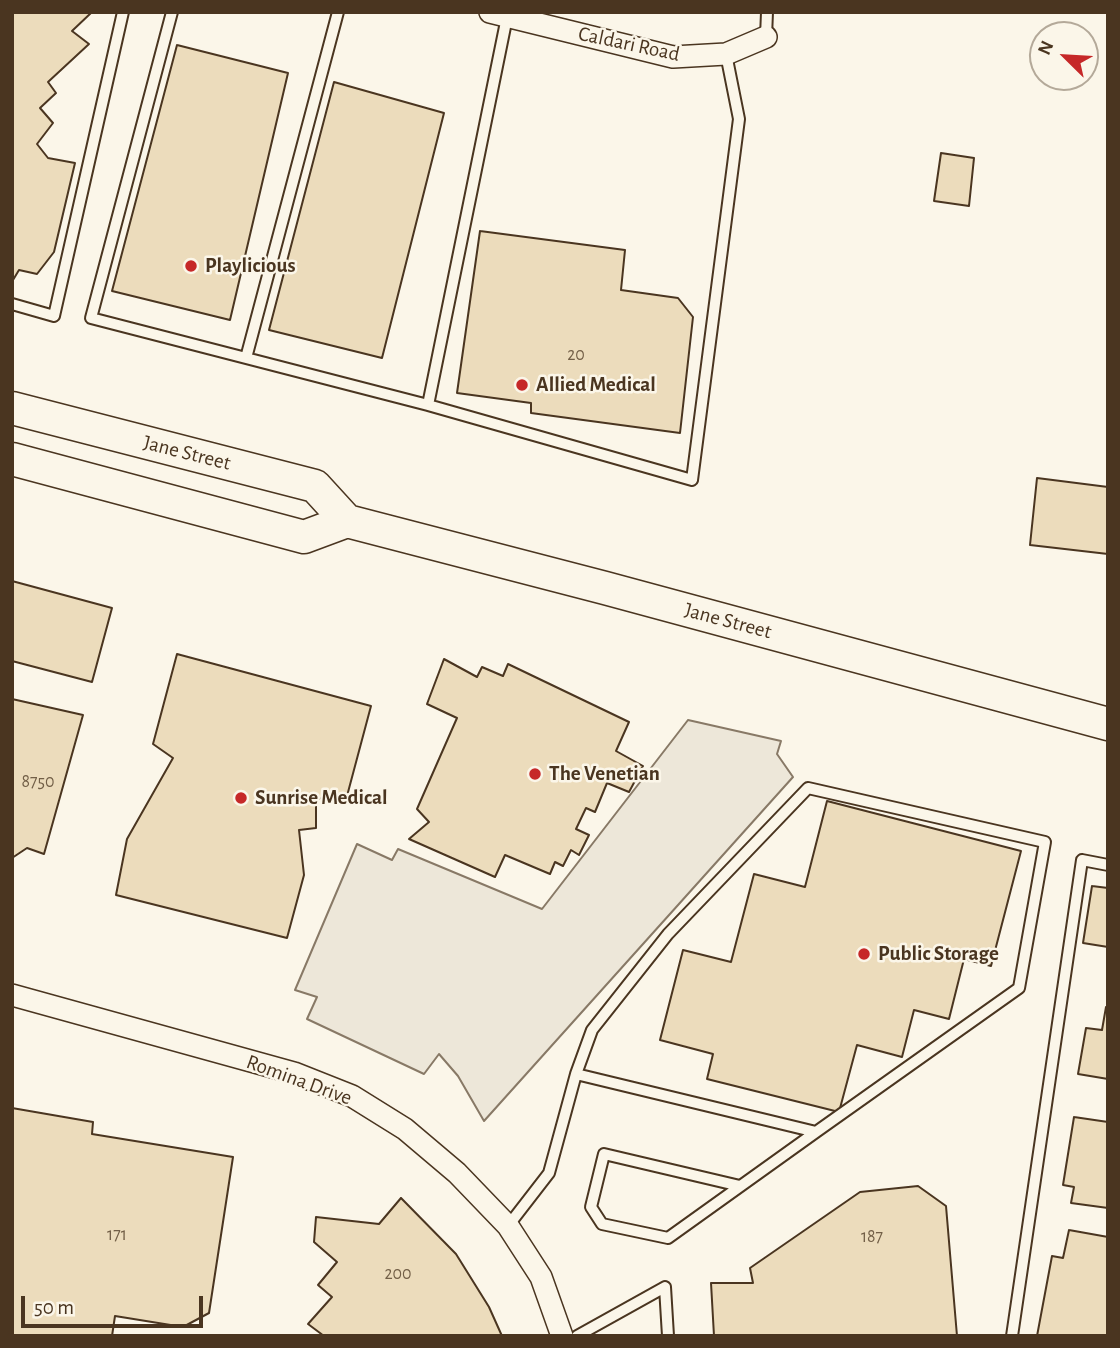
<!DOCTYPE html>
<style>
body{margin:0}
#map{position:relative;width:1120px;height:1348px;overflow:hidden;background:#fbf6e9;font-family:"Alegreya Sans",sans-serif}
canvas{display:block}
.frame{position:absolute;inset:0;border:14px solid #4a3520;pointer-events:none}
.north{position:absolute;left:1029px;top:21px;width:70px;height:70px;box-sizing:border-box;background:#fbf6e9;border:2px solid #b4a999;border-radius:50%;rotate:294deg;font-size:19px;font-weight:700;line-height:28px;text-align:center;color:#4a3520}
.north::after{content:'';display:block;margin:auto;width:24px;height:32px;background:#c62828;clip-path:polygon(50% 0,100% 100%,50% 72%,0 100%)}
.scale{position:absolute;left:21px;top:1296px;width:182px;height:32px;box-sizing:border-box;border:4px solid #4a3520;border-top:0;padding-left:9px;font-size:21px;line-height:24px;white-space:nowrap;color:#4a3520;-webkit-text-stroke:5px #fbf6e9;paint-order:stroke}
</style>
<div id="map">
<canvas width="1120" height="1348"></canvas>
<div class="frame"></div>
<div class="north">N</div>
<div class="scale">50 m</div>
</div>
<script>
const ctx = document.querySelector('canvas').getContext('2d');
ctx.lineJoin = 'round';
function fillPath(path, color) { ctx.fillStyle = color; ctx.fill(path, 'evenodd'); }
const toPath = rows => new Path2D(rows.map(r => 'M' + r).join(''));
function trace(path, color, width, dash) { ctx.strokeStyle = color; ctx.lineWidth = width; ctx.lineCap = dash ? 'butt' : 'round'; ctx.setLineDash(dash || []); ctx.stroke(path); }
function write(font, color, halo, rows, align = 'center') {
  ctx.font = font + ' "Alegreya Sans",sans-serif'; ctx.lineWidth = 5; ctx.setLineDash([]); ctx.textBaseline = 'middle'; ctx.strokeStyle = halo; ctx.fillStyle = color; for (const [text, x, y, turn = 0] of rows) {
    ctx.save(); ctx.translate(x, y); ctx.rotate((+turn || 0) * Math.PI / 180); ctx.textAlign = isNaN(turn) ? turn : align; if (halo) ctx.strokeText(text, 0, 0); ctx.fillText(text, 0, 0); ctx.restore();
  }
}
const parking = toPath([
 [688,720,781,741,777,754,793,777,484,1121,458,1076,439,1054,424,1074,307,1019,317,997,295,990,357,844,392,860,398,849,542,909,688,720]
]);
const building = toPath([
 [12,12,92,12,72,31,89,44,48,82,56,93,40,108,53,123,37,144,48,158,75,163,54,252,37,274,19,270,13,280,12,12],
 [177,45,288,73,230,320,112,291,177,45],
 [334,82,444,113,382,358,269,330,334,82],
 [941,153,974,158,969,206,934,201,941,153],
 [480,231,625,250,621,290,678,298,693,317,680,433,531,413,531,403,457,393,480,231],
 [1037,478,1108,487,1108,554,1030,545,1037,478],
 [12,581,112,608,92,682,12,661,12,581],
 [177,654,371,706,347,796,316,799,316,828,299,830,304,875,287,938,116,895,127,839,173,758,153,744,177,654],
 [444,659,477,677,482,667,503,676,508,664,629,722,616,751,643,766,629,792,607,783,595,812,586,808,576,829,589,835,579,855,571,850,563,866,555,862,550,874,505,855,495,877,409,839,429,822,417,809,457,718,427,704,444,659],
 [12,699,83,715,44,854,27,848,12,858,12,699],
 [827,801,1021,851,991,966,964,959,949,1019,914,1010,902,1057,857,1045,839,1112,707,1079,713,1054,660,1040,683,950,731,962,754,874,805,887,827,801],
 [1092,886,1108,888,1108,947,1083,943,1092,886],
 [1106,1007,1108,1007,1108,1079,1078,1074,1086,1028,1102,1030,1106,1007],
 [12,1108,93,1122,92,1134,233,1157,209,1313,183,1327,115,1316,112,1336,12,1336,12,1108],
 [1074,1117,1108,1122,1108,1208,1071,1203,1074,1187,1063,1185,1074,1117],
 [918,1186,946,1206,957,1336,714,1336,711,1283,753,1283,750,1268,860,1192,918,1186],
 [401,1198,456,1254,489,1307,502,1336,324,1336,308,1324,332,1297,318,1285,337,1262,314,1242,316,1217,379,1224,401,1198],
 [1069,1230,1108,1237,1108,1336,1037,1336,1052,1256,1063,1258,1069,1230]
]);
const lane = toPath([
 [172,12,91,318,428,405,507,17],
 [766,37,767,12],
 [12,304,54,316,123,12],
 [246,358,338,12],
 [428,405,692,480,739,119,726,54],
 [740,1186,604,1154,591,1207,602,1224,668,1238,816,1132],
 [508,1226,549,1173,576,1074,592,1030,668,934,808,788,1045,842,1019,988,816,1132,576,1074],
 [577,1336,665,1287,668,1336],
 [1012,1336,1082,860,1108,865]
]);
const street = toPath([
 [490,12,673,57,726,54,766,37],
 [12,995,294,1073,352,1096,405,1129,457,1173,508,1226,541,1277,562,1336]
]);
const secondary = toPath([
 [12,408,315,486,347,521,605,588,1108,724],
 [12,459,304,537,347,521]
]);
const markers = [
 [191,266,7,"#c62828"],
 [522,385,7,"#c62828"],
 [535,774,7,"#c62828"],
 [241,798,7,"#c62828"],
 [864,954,7,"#c62828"]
];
const numberNames = [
 ["20",576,355],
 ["8750",38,782],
 ["171",117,1235],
 ["187",872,1237],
 ["200",398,1274]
];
const streetNames = [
 ["Caldari Road",629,44,12],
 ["Jane Street",187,453,14],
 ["Jane Street",728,621,15],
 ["Romina Drive",299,1080,20]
];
const poiNames = [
 ["Playlicious",205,266],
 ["Allied Medical",536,385],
 ["The Venetian",549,774],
 ["Sunrise Medical",255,798],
 ["Public Storage",878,954]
];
fillPath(parking, '#ede7d9');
trace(parking, '#887966', 2);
fillPath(building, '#ecdcbc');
trace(building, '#4a3520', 2);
trace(lane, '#4a3520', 14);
trace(street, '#4a3520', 24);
trace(secondary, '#4a3520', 35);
trace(lane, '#fbf6e9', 10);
trace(street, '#fbf6e9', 21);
trace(secondary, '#fbf6e9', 32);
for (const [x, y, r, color] of markers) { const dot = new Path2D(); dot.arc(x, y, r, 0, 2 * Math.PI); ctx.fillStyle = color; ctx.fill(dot); trace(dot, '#fbf6e9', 2.5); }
write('18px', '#725f47', null, numberNames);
write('21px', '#4a3520', '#fbf6e9', streetNames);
write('bold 21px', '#4a3520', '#fbf6e9', poiNames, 'left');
</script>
